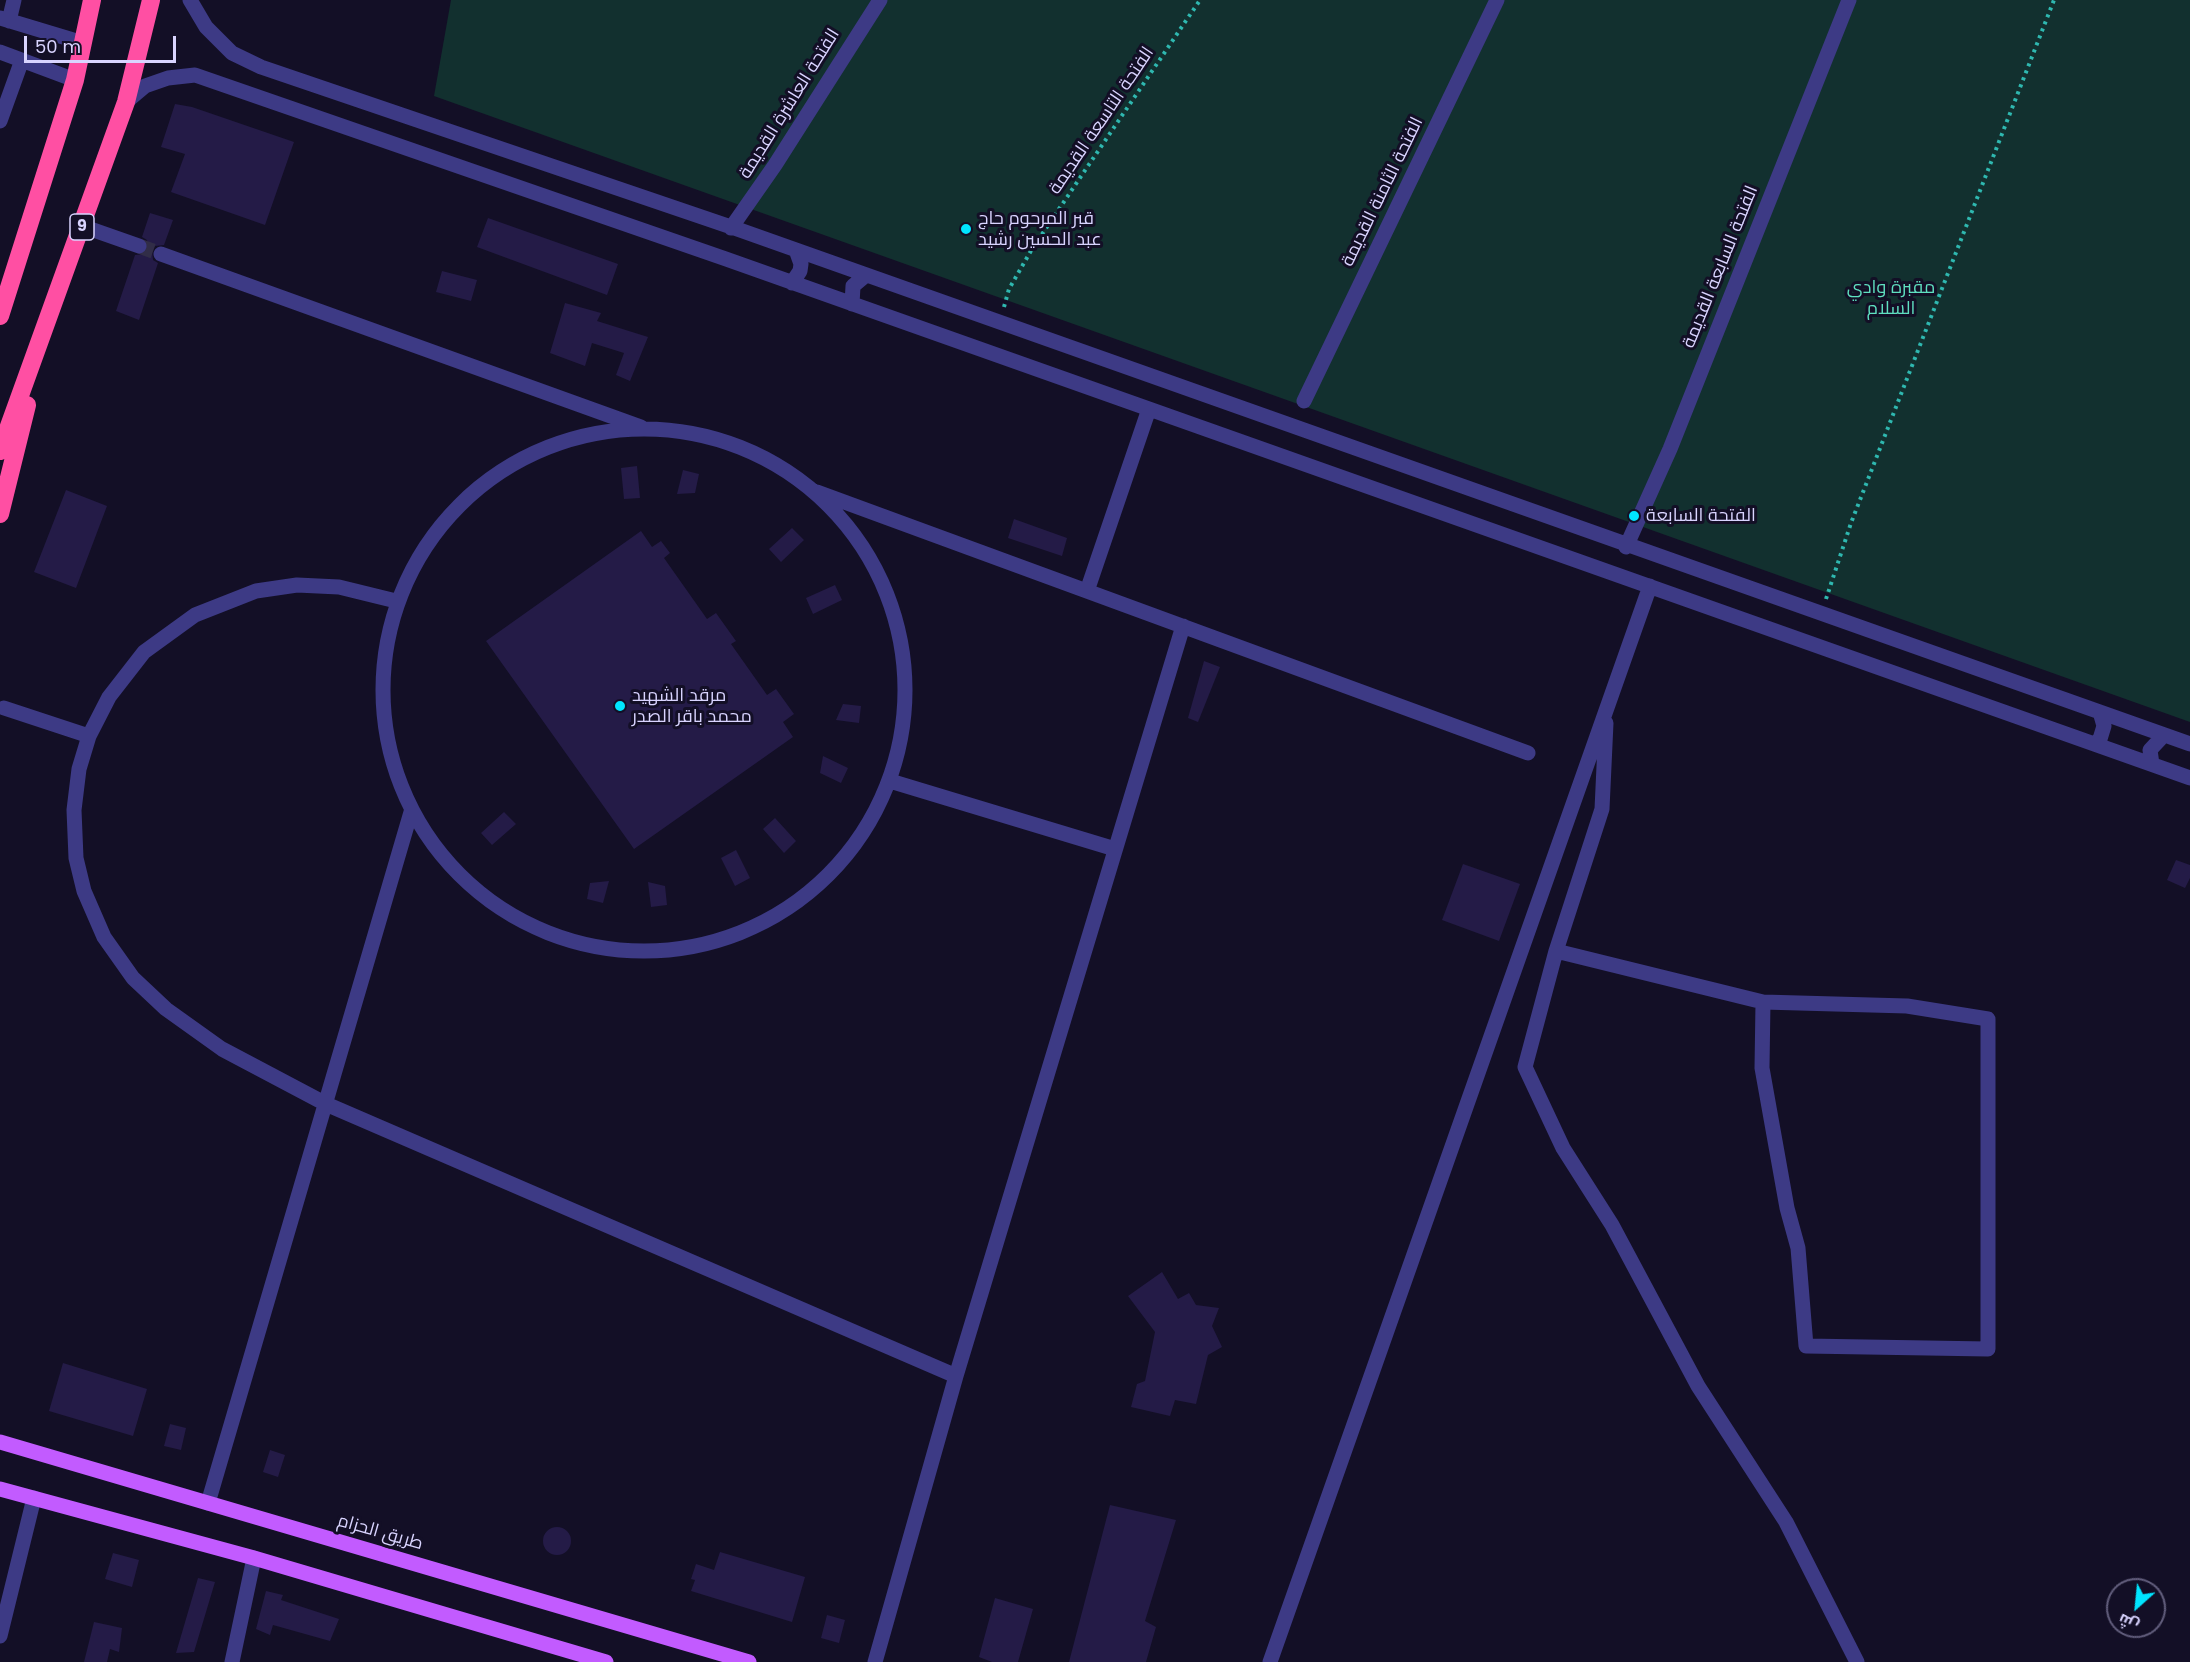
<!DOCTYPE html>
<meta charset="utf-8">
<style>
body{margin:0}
#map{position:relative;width:2190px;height:1662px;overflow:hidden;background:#130f26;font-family:Poppins,Cairo,sans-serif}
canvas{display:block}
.north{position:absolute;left:2106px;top:1578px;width:60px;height:60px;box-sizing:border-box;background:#130f26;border:2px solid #625e7d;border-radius:50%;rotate:207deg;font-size:16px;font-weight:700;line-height:24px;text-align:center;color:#d9d4ff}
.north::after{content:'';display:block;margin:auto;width:21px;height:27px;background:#00e5ff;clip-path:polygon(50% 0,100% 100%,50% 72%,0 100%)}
.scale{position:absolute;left:24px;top:36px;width:152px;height:27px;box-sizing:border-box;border:3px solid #d9d4ff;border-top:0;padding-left:8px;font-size:18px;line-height:21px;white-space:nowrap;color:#d9d4ff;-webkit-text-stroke:4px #130f26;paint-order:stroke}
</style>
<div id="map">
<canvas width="2190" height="1662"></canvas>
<div class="north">ش</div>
<div class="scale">50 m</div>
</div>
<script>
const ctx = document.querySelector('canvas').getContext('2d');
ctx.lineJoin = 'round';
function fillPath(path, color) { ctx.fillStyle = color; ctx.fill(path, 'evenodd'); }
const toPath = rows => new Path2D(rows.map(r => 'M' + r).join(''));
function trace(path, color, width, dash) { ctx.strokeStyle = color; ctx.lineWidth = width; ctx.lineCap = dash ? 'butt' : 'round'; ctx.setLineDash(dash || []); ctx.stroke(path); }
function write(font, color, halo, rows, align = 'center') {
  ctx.font = font + ' Poppins,Cairo,sans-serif'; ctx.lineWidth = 6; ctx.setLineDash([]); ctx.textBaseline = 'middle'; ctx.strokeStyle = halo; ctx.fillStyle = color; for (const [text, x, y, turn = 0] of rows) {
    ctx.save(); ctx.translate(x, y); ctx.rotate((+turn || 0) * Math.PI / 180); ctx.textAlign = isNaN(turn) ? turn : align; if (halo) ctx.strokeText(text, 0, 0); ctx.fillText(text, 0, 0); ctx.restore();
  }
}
const green = toPath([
 [451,0,2190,0,2190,722,434,96]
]);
const building = toPath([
 [175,104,192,107,294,142,265,225,171,192,185,154,161,147],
 [150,213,173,220,164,245,155,246,152,251,153,260,158,263,139,320,116,311,135,255,145,254,148,249,147,240,142,237],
 [488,218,618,264,607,295,477,247],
 [442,271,477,280,471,301,436,292],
 [565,303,601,313,597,321,648,337,630,381,616,375,624,353,592,343,585,366,550,353],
 [637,466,640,498,624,499,621,468],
 [683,470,699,474,695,493,677,494],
 [66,490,107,506,76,588,34,572],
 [1014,519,1067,538,1062,556,1008,538],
 [792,528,804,540,781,562,769,549],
 [641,531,652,547,661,541,670,553,664,558,707,619,716,613,736,641,731,644,767,695,776,689,794,714,783,722,793,737,634,849,486,641],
 [835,585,842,600,813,614,806,598],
 [1204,661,1220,667,1198,722,1188,718],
 [843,704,861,706,859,723,836,720],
 [823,756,848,768,841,783,820,773],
 [504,812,516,824,492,845,481,833],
 [775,818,796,841,784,853,763,829],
 [736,850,750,878,735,886,721,858],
 [2176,860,2190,865,2190,878,2185,888,2167,880],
 [1463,864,1520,884,1499,941,1442,920],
 [609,881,603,903,587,899,590,883],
 [648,882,665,886,667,905,651,907],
 [1162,1272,1178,1299,1189,1293,1196,1305,1219,1308,1212,1326,1222,1347,1208,1355,1196,1404,1175,1400,1170,1416,1131,1407,1137,1384,1145,1381,1155,1332,1128,1296],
 [63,1363,147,1389,133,1436,49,1411],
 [170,1424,186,1428,181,1450,164,1446],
 [270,1450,285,1455,278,1477,263,1472],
 [1110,1505,1176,1520,1145,1621,1156,1627,1146,1662,1069,1662],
 '543 1541a14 14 0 1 1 28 0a14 14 0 1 1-28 0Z',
 [720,1552,805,1577,792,1622,691,1591,695,1580,691,1579,696,1564,714,1570],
 [113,1553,139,1560,132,1587,105,1579],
 [198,1578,215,1582,194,1652,176,1653],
 [266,1591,283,1595,281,1600,339,1619,330,1641,273,1625,270,1635,256,1629],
 [995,1598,1033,1609,1018,1662,992,1662,979,1657],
 [827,1615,845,1620,839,1643,821,1638],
 [94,1622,122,1628,119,1652,110,1649,107,1662,84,1662]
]);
const minorTunnel = toPath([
 [139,246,161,254]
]);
const path = toPath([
 [1004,307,1009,289,1032,249,1200,0],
 [1826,599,1851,523,2054,0]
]);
const minor = toPath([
 [190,0,206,27,232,53,261,67,737,229,2190,744],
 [0,18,83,43],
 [9,21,14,0],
 [0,52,75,80],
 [126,102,145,86,168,78,195,75,726,259,2190,778],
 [0,121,22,60],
 [82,226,139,246],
 [731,228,775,165,880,0],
 [161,254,641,427],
 [792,283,800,271,801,264,796,250],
 [852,304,853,286,866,275],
 [1304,401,1497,0],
 '383 690a261 261 0 1 1 522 0a261 261 0 1 1-522 0Z',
 [817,492,1528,753],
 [1626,547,1670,449,1849,0],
 [1087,591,1149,409],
 [396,601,339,587,297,585,256,591,195,615,144,652,109,697,89,736,79,769,74,810,76,858,84,891,104,937,133,978,166,1009,222,1049,326,1104,956,1376],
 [4,708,89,736],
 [1606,723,1602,809,1556,951,1525,1067,1563,1148,1612,1225,1698,1386,1786,1522,1857,1662],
 [2094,744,2100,739,2104,726,2100,712],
 [2152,764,2150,750,2164,735],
 [890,781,1115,849],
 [1556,951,1763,1002,1907,1006,1988,1019,1988,1349,1806,1346,1798,1248,1787,1208,1762,1068,1763,1002],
 [208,1503,411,812],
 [0,1636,34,1498],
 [232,1662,254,1558],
 [875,1662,956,1376,1183,626],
 [1270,1662,1650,586]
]);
const major = toPath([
 [0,1442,749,1662],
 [0,1489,254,1558,606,1662]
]);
const highway = toPath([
 [0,316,75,80,92,0],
 [0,451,126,102,151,0],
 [0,514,27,405]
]);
const markers = [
 [966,229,6,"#00e5ff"],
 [1634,516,6,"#00e5ff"],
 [620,706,6,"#00e5ff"]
];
const shields = [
 [82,227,24]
];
const shieldNames = [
 ["9",82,227]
];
const streetNames = [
 ["الفتحة العاشرة القديمة",790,104,-58],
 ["الفتحة التاسعة القديمة",1102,121,-56],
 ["الفتحة الثامنة القديمة",1383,192,-64],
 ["الفتحة السابعة القديمة",1721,267,-68],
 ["طريق الحزام",380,1533,16]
];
const poiNames = [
 ["قبر المرحوم حاج",978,219],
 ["عبد الحسين رشيد",978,240],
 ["الفتحة السابعة",1646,516],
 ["مرقد الشهيد",632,696],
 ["محمد باقر الصدر",632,717]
];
const parkNames = [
 ["مقبرة وادي",1891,288],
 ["السلام",1891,309]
];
fillPath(green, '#12302f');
fillPath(building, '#241b47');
trace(minorTunnel, '#312d47', 15, [15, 8]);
trace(path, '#2fb8b0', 4, [3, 4.5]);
trace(minor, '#3d3a85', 15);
trace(major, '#c25bff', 15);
trace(highway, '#ff4fa3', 18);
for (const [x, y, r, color] of markers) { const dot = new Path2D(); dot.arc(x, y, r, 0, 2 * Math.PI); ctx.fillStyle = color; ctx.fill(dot); trace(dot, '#130f26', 2); }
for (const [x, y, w] of shields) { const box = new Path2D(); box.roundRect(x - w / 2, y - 13, w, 26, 4.5); ctx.fillStyle = '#130f26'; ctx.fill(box); trace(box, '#d9d4ff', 1.5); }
write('bold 16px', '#d9d4ff', null, shieldNames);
write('18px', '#d9d4ff', '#130f26', streetNames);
write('18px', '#d9d4ff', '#130f26', poiNames, 'left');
write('18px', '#5fe0c0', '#130f26', parkNames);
</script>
